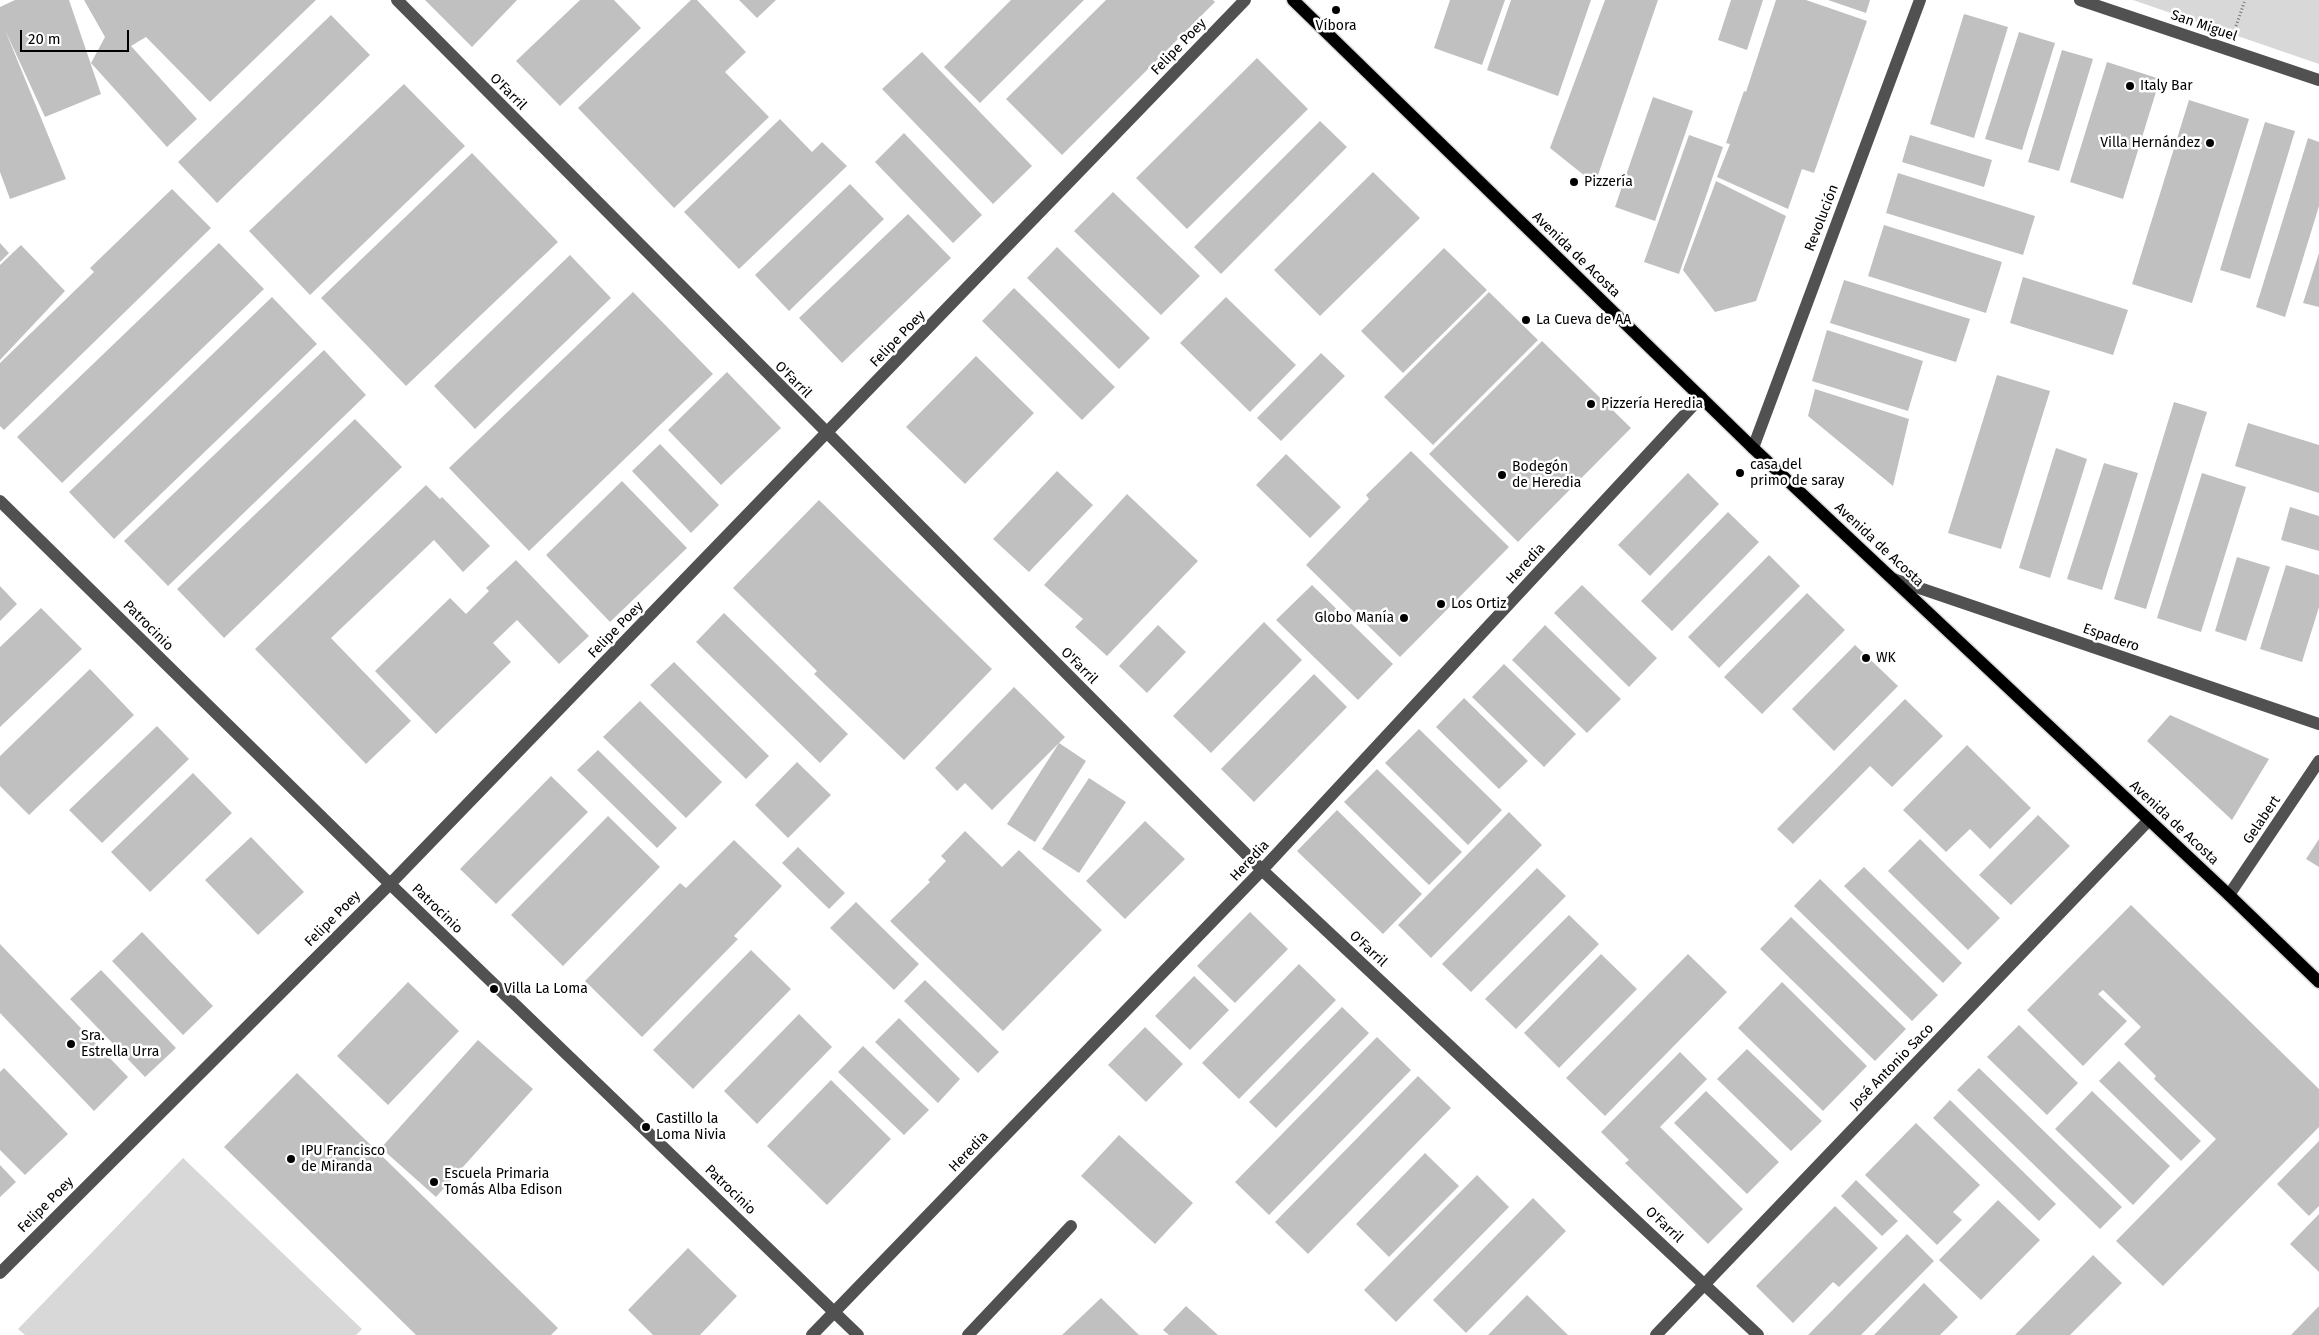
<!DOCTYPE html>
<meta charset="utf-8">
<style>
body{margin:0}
#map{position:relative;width:2319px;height:1335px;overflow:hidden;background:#fff;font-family:"Fira Sans",sans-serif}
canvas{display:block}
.scale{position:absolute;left:20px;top:30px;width:109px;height:22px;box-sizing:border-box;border:2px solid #000;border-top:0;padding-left:6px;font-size:15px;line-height:18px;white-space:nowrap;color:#000;-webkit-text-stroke:4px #fff;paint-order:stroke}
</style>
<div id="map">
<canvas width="2319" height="1335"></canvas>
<div class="scale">20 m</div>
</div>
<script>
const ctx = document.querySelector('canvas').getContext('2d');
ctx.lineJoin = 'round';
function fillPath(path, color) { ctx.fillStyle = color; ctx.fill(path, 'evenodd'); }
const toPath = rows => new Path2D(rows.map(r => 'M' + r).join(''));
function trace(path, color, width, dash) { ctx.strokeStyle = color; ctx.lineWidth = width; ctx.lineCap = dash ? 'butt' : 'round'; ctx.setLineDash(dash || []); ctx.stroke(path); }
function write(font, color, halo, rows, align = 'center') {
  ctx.font = font + ' "Fira Sans",sans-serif'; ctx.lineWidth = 5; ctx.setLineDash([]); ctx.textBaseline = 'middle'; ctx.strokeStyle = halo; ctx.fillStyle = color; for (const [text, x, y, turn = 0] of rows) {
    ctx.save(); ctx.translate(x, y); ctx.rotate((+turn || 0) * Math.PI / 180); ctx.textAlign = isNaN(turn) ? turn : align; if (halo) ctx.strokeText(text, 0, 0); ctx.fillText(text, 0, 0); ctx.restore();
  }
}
const green = toPath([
 [2133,0,2319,0,2319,64],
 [183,1158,362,1329,356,1335,25,1335,18,1329]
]);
const building = toPath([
 [15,0,69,0,101,94,45,117,5,30,66,179,10,199,0,172,0,7],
 [84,0,316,0,210,102,146,37,131,46,197,119,167,147,91,63,105,37],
 [425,0,517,0,472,47],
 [580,0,614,0,641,28,560,106,516,61],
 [691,0,697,0,746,52,725,72,769,117,674,208,578,108],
 [739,0,776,0,757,18],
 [1011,0,1084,0,980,103,944,67],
 [1106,0,1213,0,1215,2,1062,155,1006,99],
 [1450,0,1505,0,1482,65,1434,48],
 [1511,0,1591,0,1558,96,1487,70],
 [1605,0,1658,0,1595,184,1550,148],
 [1731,0,1763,0,1747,50,1718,40],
 [1776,0,1806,0,1867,21,1814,173,1802,169,1788,209,1717,177,1730,144,1726,143,1744,91,1746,92],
 [1828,0,1870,0,1866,13],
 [1964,14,2008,27,1974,138,1930,124],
 [331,15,370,55,217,203,178,162],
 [2019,32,2055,43,2022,150,1985,139],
 [2062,50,2093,59,2059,171,2028,162],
 [922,52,1032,166,993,204,882,89],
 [1257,58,1308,109,1187,229,1136,178],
 [2107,62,2160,79,2123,199,2070,182],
 [404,84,465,146,310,295,249,231],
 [1653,97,1693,111,1655,221,1615,207],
 [2189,100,2249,119,2192,303,2132,284],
 [780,119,812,152,822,142,847,166,739,269,684,212],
 [1320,121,1347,147,1221,274,1194,247],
 [2265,122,2295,131,2250,279,2220,270],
 [904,133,982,215,953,243,875,162],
 [1689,135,1723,147,1679,274,1644,262],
 [1910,135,1992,160,1984,187,1902,162],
 [2308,138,2319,142,2319,206,2285,317,2256,307],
 [472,153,558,242,406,386,321,298],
 [1373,172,1420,218,1320,316,1274,270],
 [1898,173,2035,216,2023,255,1886,213],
 [1716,181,1786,216,1756,301,1715,312,1683,270],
 [850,184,884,219,789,311,755,275],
 [172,189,211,228,4,430,0,426,0,363,94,272,90,268],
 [1113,192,1200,276,1161,315,1074,231],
 [908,214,951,258,842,363,799,318],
 [1884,225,2002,262,1986,313,1868,276],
 [0,243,9,253,0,262],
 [219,243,264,289,62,483,17,437],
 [21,245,65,291,0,360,0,265],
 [1057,247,1150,338,1119,369,1027,278],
 [1444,248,1487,290,1403,373,1361,331],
 [2319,253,2319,307,2303,303],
 [570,255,611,298,475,429,434,386],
 [2023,277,2128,310,2113,355,2010,323],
 [1844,280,1970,319,1956,362,1830,323],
 [1014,288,1115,387,1082,420,982,321],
 [633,292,713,374,529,551,449,468],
 [1489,292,1538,340,1433,445,1384,397],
 [272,297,317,344,114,539,69,492],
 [1226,297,1296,365,1250,412,1180,343],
 [1827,330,1923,361,1908,411,1812,381],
 [1542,341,1631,428,1518,542,1429,454],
 [324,350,366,395,168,586,124,541],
 [1321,353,1345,376,1281,441,1257,418],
 [976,356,1034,413,965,484,906,427],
 [727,372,781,428,721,485,668,430],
 [1997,375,2050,391,2001,549,1948,533],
 [1815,389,1909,419,1893,486,1808,416],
 [2174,402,2207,412,2146,609,2114,599],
 [355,419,402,467,224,638,177,589],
 [2248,423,2319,445,2319,493,2235,466],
 [660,444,719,505,691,533,632,471],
 [2056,448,2087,459,2050,578,2019,568],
 [1411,451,1509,547,1400,657,1306,565,1369,499,1366,495],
 [1286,454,1341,507,1310,538,1256,485],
 [2104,463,2138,473,2102,590,2067,579],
 [1057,471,1093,505,1029,572,993,539],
 [1688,473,1719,504,1650,576,1618,545],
 [2202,473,2246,487,2201,632,2157,618],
 [622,481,687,548,610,622,546,555],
 [426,485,440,499,442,497,490,546,463,572,434,540,331,638,411,721,366,764,255,649],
 [1127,494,1198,561,1107,656,1075,627,1083,619,1044,585],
 [819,500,992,669,904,760,814,674,817,671,733,588],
 [2290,507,2319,516,2319,551,2281,540],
 [1728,512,1759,542,1672,631,1641,601],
 [1769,555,1800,586,1719,668,1688,637],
 [2237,557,2270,567,2246,641,2215,631],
 [516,560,589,636,559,664,517,620,493,643,511,662,436,734,375,671,450,598,466,614,489,591,486,588],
 [2286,565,2319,575,2319,607,2302,662,2260,649],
 [1312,585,1393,664,1358,700,1276,620],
 [1582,585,1657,658,1629,687,1554,613],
 [0,586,17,604,0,621],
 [1807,593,1845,630,1762,714,1724,677],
 [41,608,82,649,0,727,0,647],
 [724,613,848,734,820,763,696,642],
 [1264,622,1302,660,1211,753,1173,716],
 [1158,625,1186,652,1147,693,1119,666],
 [1545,625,1621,699,1587,733,1512,660],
 [1855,645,1898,686,1834,751,1792,709],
 [674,662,769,756,746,779,650,685],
 [1504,664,1576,734,1544,767,1472,697],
 [90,669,134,715,29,815,0,786,0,756],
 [1314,674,1347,707,1254,802,1221,769],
 [1014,687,1065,737,992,810,965,783,957,791,935,768],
 [1464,698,1528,761,1499,789,1436,727],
 [1905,699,1943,736,1892,787,1870,766,1793,844,1777,829],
 [640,701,722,782,686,818,603,737],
 [2170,715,2269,759,2232,820,2147,741],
 [157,726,189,759,102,843,69,810],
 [1419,729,1502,810,1468,845,1385,763],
 [1059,743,1086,761,1035,842,1007,824],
 [1967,745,2031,808,1990,849,1970,829,1946,852,1903,810],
 [598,750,677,828,657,848,577,770],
 [797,762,831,795,788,838,755,805],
 [1377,769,1462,852,1429,885,1344,802],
 [193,773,232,813,150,892,111,852],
 [551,776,588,812,496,904,460,869],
 [1089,778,1126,802,1079,873,1042,849],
 [1337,810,1422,894,1383,934,1297,851],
 [1509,812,1542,845,1431,958,1398,925],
 [2038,815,2070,846,2011,905,1979,875],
 [608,816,660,867,563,966,511,915],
 [1145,821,1185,859,1125,919,1086,881],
 [965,831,1002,867,1019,850,1102,930,1003,1031,890,921,930,882,928,880,946,861,941,856],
 [251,837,304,892,258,935,205,880],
 [1920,839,2000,918,1968,950,1888,871],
 [2319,839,2319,867,2306,859],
 [734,840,782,886,734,936,738,939,642,1037,585,981,680,883,686,888],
 [798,847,845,893,829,909,782,863],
 [1864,867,1962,963,1943,983,1844,886],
 [1537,868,1566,896,1471,992,1442,964],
 [1820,879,1938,995,1912,1021,1794,906],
 [856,902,919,964,894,990,830,928],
 [2131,905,2319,1089,2319,1127,2163,1286,2116,1241,2216,1139,2154,1079,2156,1076,2124,1044,2141,1027,2103,990,2098,994,2127,1021,2083,1066,2027,1010],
 [1250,912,1288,949,1235,1003,1197,966],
 [1569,915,1599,944,1516,1029,1485,999],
 [1791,917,1906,1029,1875,1061,1760,949],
 [142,932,213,1006,183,1035,112,961],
 [0,944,128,1077,94,1111,0,1013],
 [751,950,791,989,693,1089,653,1050],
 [1601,954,1637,989,1559,1068,1524,1033],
 [1688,954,1727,992,1605,1116,1566,1078],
 [1299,964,1336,1000,1239,1099,1202,1063],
 [101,970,176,1048,145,1077,70,999],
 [1194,976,1229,1010,1190,1050,1155,1016],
 [925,980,999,1052,978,1073,904,1001],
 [408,982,459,1031,388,1105,337,1056],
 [1782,982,1867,1066,1823,1111,1738,1028],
 [1342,1007,1369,1033,1276,1128,1249,1102],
 [799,1014,832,1047,757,1124,724,1091],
 [899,1018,960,1079,938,1103,875,1042],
 [2019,1025,2078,1083,2047,1115,1987,1057],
 [1145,1027,1183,1064,1146,1102,1108,1065],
 [1377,1037,1411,1070,1269,1215,1235,1182],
 [478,1040,533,1089,436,1197,381,1148],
 [863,1046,929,1110,904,1135,838,1072],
 [1747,1049,1822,1121,1791,1151,1717,1079],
 [1680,1052,1707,1079,1660,1127,1743,1209,1708,1244,1625,1163,1629,1160,1601,1132],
 [2119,1061,2201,1141,2181,1161,2099,1081],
 [4,1068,68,1134,25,1175,0,1150,0,1072],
 [1979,1068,2122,1207,2100,1229,1957,1090],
 [297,1073,558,1328,551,1335,416,1335,224,1147],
 [1418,1076,1451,1108,1308,1254,1275,1222],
 [831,1080,891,1139,827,1205,767,1146],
 [1706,1091,1779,1162,1747,1194,1674,1123],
 [2092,1091,2170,1166,2133,1205,2055,1129],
 [1950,1100,2056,1204,2039,1221,1933,1118],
 [1916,1123,1980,1185,1953,1212,1962,1220,1937,1245,1865,1175],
 [1119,1135,1193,1203,1155,1244,1081,1176],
 [2319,1141,2319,1206,2309,1216,2277,1184],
 [1425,1153,1459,1186,1389,1257,1356,1224],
 [0,1165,16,1182,0,1197],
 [1477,1175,1509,1207,1396,1322,1364,1290],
 [1856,1180,1898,1221,1882,1236,1841,1196],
 [1533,1198,1566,1231,1466,1333,1433,1300],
 [1998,1200,2040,1240,1981,1300,1939,1260],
 [1835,1206,1878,1248,1839,1287,1833,1282,1793,1323,1756,1286],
 [2319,1214,2319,1272,2290,1244],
 [1907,1234,1934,1261,1861,1335,1808,1335],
 [688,1248,737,1296,700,1335,653,1335,628,1310],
 [2093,1255,2122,1283,2070,1335,2015,1335],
 [1924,1283,1958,1317,1940,1335,1874,1335],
 [1527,1295,1568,1335,1488,1335],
 [1101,1298,1139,1335,1062,1335],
 [1186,1306,1218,1335,1169,1335,1163,1330],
 [2319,1306,2319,1335,2291,1335]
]);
const path = toPath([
 [2236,26,2245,0]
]);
const minor = toPath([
 [397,0,1262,870,1758,1335],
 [2080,0,2319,80],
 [1753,448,1920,0],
 [0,501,390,884,858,1335],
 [1893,579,2319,724],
 [2229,895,2319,761],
 [0,1273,390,884,1245,0],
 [812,1335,1262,870,1701,397],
 [968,1335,1071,1226],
 [1656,1335,2149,820]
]);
const major = toPath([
 [1293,0,1753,448,2229,895,2319,982]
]);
const markers = [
 [1336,10,5,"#000"],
 [2130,86,5,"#000"],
 [2210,143,5,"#000"],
 [1574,182,5,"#000"],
 [1526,320,5,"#000"],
 [1591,404,5,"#000"],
 [1740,473,5,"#000"],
 [1502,475,5,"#000"],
 [1441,604,5,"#000"],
 [1404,618,5,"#000"],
 [1866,658,5,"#000"],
 [494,989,5,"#000"],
 [71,1044,5,"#000"],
 [646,1127,5,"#000"],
 [291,1159,5,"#000"],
 [434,1182,5,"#000"]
];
const poiNames = [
 ["Víbora",1336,26,"center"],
 ["Italy Bar",2140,86],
 ["Villa Hernández",2200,143,"right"],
 ["Pizzería",1584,182],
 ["La Cueva de AA",1536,320],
 ["Pizzería Heredia",1601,404],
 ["casa del",1750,465],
 ["primo de saray",1750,481],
 ["Bodegón",1512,467],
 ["de Heredia",1512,483],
 ["Los Ortiz",1451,604],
 ["Globo Manía",1394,618,"right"],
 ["WK",1876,658],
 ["Villa La Loma",504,989],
 ["Sra.",81,1036],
 ["Estrella Urra",81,1052],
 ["Castillo la",656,1119],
 ["Loma Nivia",656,1135],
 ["IPU Francisco",301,1151],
 ["de Miranda",301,1167],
 ["Escuela Primaria",444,1174],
 ["Tomás Alba Edison",444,1190]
];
const streetNames = [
 ["San Miguel",2204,26,19],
 ["Felipe Poey",1179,47,-46],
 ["O'Farril",508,92,45],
 ["Revolución",1822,218,-69],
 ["Avenida de Acosta",1576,255,44],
 ["Felipe Poey",898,339,-46],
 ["O'Farril",793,380,45],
 ["Avenida de Acosta",1879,545,43],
 ["Heredia",1526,564,-47],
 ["Patrocinio",148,626,45],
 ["Felipe Poey",616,630,-46],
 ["Espadero",2111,638,19],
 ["O'Farril",1079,666,45],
 ["Gelabert",2262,820,-56],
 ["Avenida de Acosta",2174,823,43],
 ["Heredia",1250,861,-47],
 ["Patrocinio",437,909,44],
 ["Felipe Poey",333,919,-45],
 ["O'Farril",1368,949,43],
 ["José Antonio Saco",1892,1067,-46],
 ["Heredia",969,1152,-46],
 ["Patrocinio",730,1190,44],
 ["Felipe Poey",46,1205,-45],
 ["O'Farril",1664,1225,43]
];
fillPath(green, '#d8d8d8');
fillPath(building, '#c0c0c0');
trace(major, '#dbdbdb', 15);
trace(path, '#737373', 3, [1, 2.5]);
trace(minor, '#515151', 12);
trace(major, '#000', 12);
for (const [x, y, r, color] of markers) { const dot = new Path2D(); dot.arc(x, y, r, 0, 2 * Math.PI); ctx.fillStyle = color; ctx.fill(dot); trace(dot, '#fff', 2); }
write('14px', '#000', '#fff', poiNames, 'left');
write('14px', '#000', '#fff', streetNames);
</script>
